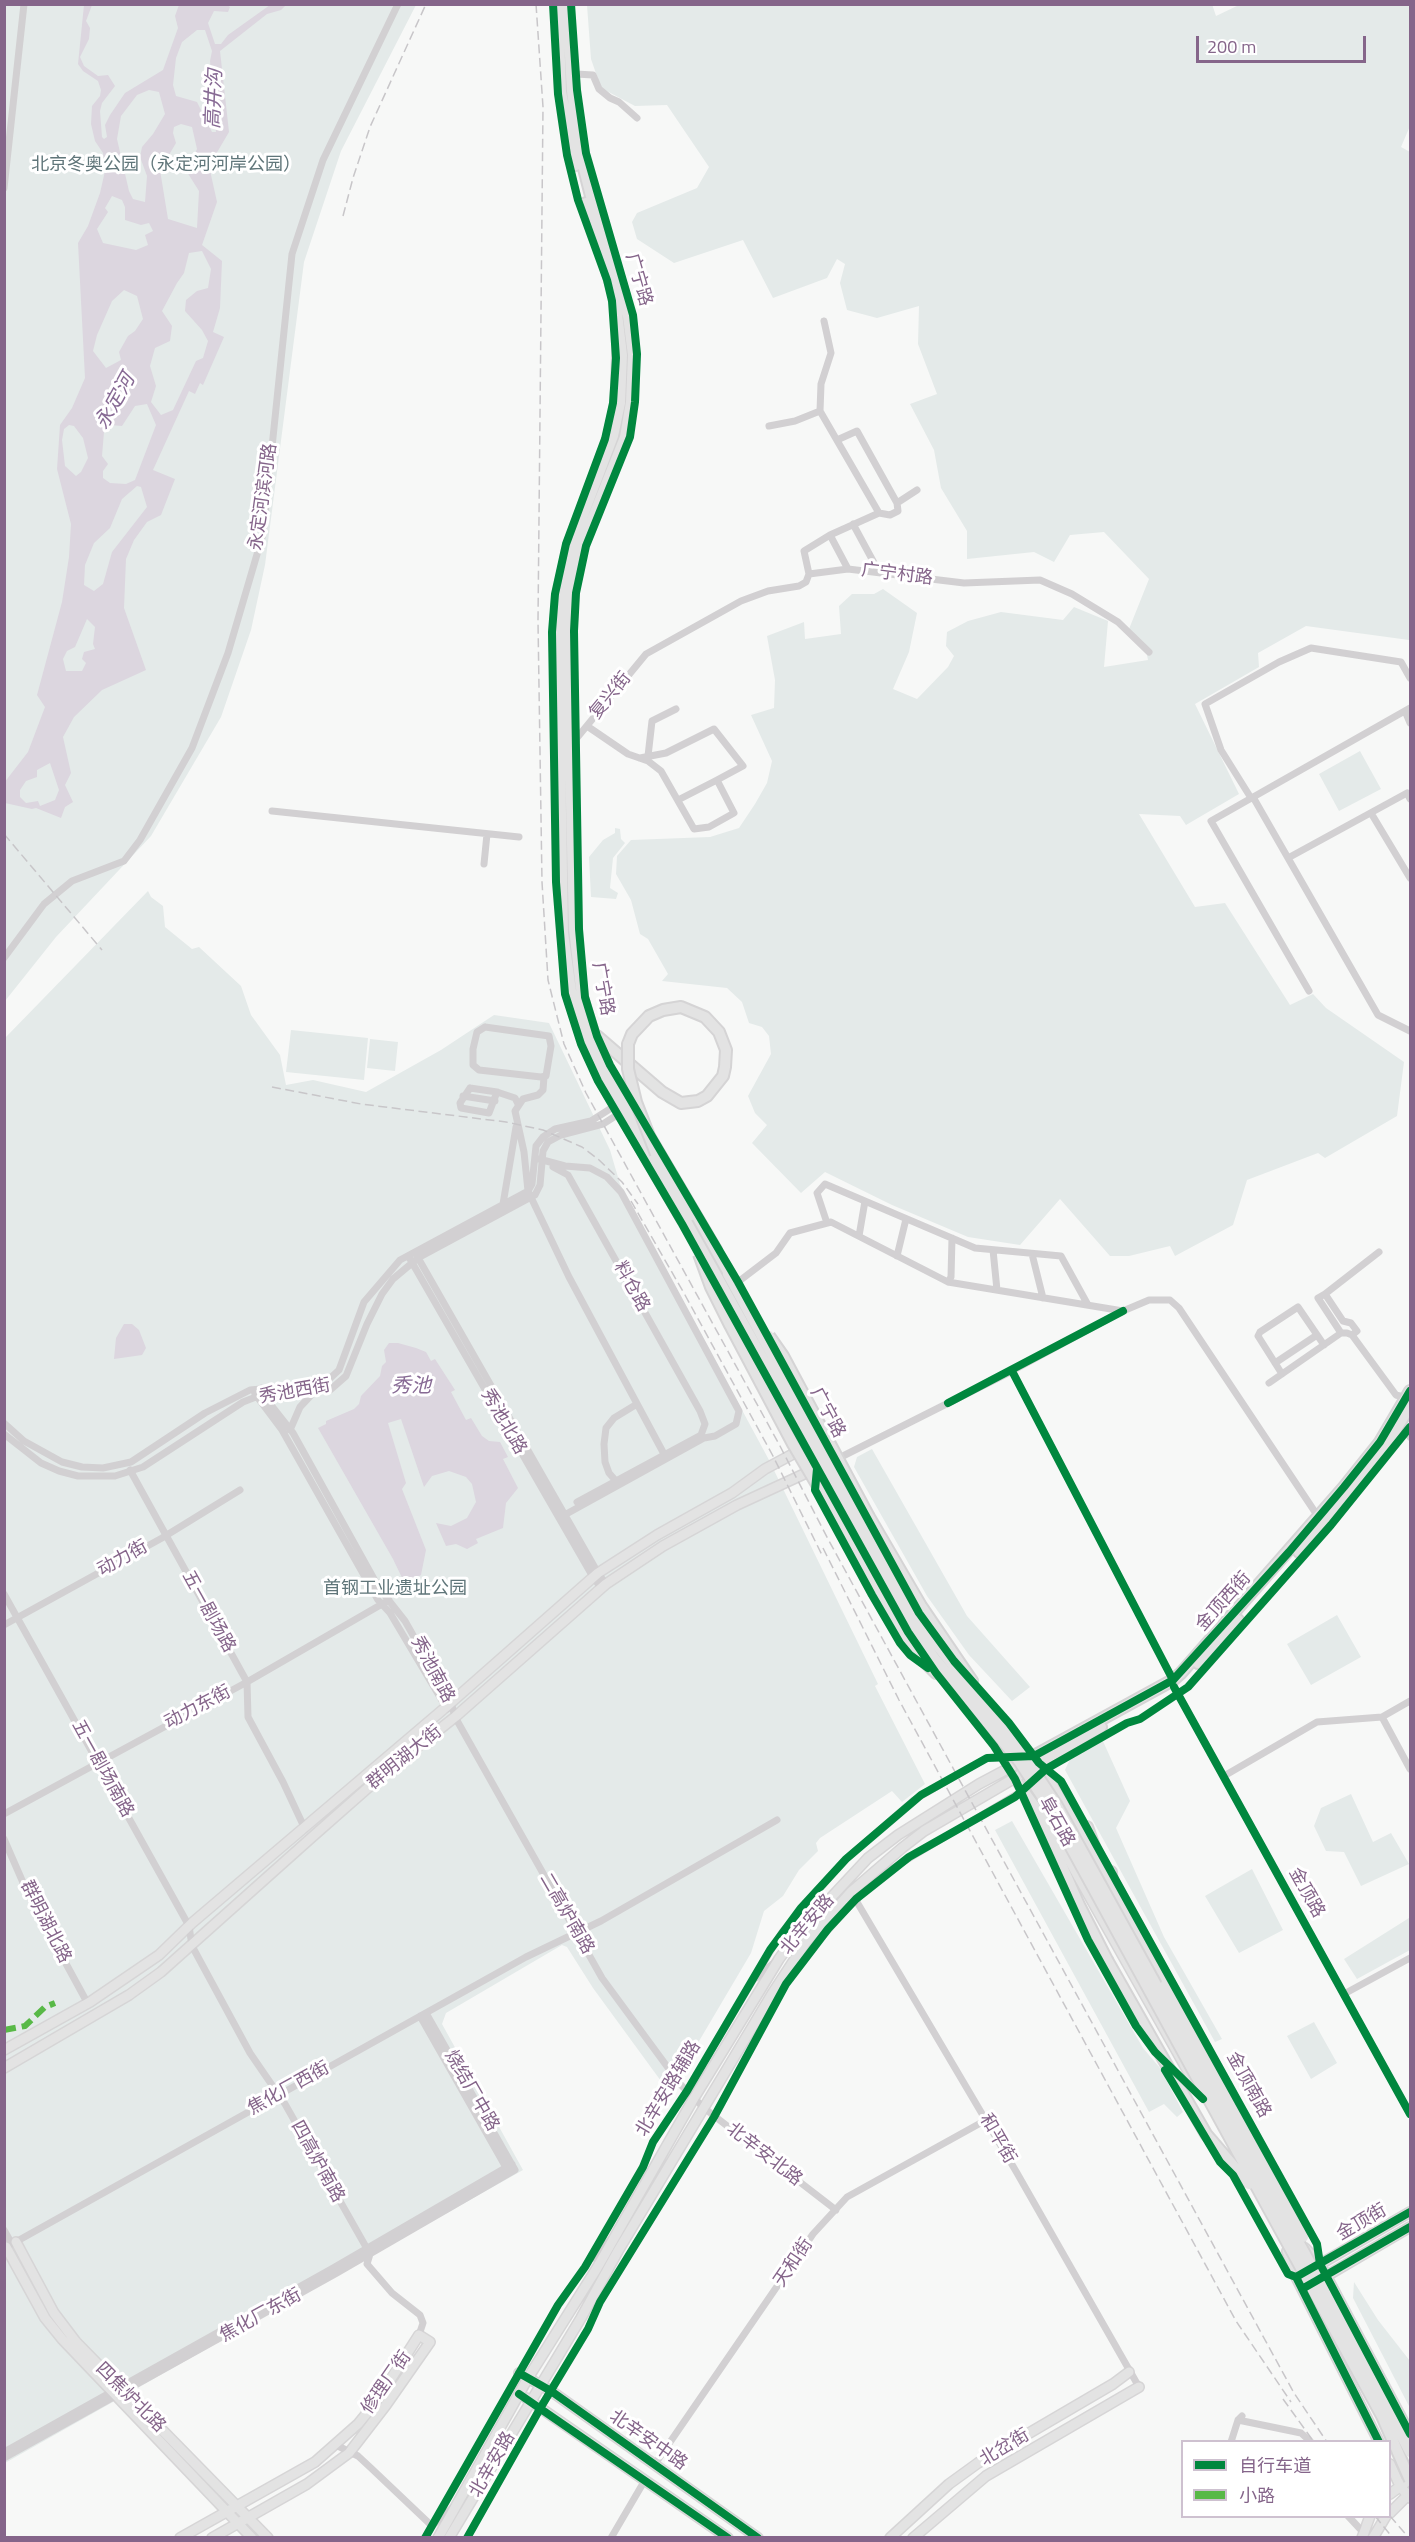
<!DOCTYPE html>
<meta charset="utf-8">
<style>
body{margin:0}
#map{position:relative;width:1415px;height:2542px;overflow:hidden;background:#f7f8f7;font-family:"Titillium Web","Noto Sans SC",sans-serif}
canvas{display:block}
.frame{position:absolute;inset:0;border:6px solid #85658a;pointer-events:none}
.legend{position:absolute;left:1181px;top:2440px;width:210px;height:78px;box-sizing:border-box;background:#fff;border:2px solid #cec1d0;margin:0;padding:8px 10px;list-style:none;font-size:18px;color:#85658a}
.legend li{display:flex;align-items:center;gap:12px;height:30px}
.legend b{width:30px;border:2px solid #cec1d0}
.scale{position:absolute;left:1196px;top:36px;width:170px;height:27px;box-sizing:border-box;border:3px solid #85658a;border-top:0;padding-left:8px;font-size:18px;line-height:21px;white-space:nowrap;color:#85658a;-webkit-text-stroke:4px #fff;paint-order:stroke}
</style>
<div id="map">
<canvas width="1415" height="2542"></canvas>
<div class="frame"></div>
<ul class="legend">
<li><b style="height:8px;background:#00873e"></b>自行车道</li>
<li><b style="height:8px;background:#58b947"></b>小路</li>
</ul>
<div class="scale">200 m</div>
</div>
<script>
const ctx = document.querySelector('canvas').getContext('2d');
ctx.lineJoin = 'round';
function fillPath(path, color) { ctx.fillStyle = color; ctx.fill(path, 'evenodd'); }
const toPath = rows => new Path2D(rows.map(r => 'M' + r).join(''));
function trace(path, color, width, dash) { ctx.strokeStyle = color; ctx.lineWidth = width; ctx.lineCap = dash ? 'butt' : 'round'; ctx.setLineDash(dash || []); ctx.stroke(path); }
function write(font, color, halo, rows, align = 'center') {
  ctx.font = font + ' "Titillium Web","Noto Sans SC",sans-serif'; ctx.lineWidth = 6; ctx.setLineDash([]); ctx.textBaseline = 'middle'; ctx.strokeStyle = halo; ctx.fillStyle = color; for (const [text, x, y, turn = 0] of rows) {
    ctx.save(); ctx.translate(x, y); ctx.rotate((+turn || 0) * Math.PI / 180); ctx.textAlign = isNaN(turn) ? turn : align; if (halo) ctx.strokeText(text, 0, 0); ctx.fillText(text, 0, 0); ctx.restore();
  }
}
const green = toPath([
 [1212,4,1216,16,1239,5,1410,5,1410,126,1401,147,1410,152,1410,638,1409,640,1306,626,1258,653,1259,667,1195,704,1239,794,1186,825,1180,816,1139,814,1195,907,1225,903,1290,1005,1313,994,1326,1008,1404,1062,1397,1116,1325,1158,1318,1153,1247,1180,1233,1225,1175,1256,1170,1246,1129,1256,1110,1256,1060,1199,1020,1245,968,1237,892,1205,825,1172,801,1193,752,1143,767,1125,755,1113,748,1096,771,1054,769,1036,762,1027,749,1023,742,1002,727,988,662,981,668,974,648,939,640,934,631,900,616,874,617,856,631,840,710,837,739,828,755,804,767,783,772,761,751,715,774,708,775,680,767,636,804,622,805,639,841,634,839,606,852,594,874,594,883,589,917,613,909,652,893,689,917,699,948,667,954,656,946,646,947,632,968,621,1001,612,1063,620,1074,607,1108,621,1104,667,1148,660,1145,645,1129,629,1149,579,1104,532,1070,535,1054,562,1034,552,967,559,967,531,941,488,934,450,910,404,937,394,918,344,919,306,877,318,847,310,840,283,845,264,837,259,827,278,773,298,743,240,674,263,637,239,632,222,637,213,697,188,709,167,667,105,635,106,601,88,591,59,587,5],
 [5,5,416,5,341,151,304,262,265,565,251,630,221,717,151,836,56,937,5,1001],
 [1360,751,1381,789,1339,811,1319,774],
 [615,828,620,829,621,839,625,843,613,858,610,888,618,893,616,899,591,897,589,857,603,840,615,833],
 [148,891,151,897,163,906,165,927,192,949,199,947,241,986,251,1015,280,1055,286,1085,313,1080,366,1092,441,1050,494,1015,549,1023,610,1150,620,1184,769,1460,878,1684,875,1686,925,1784,902,1802,892,1791,820,1838,816,1843,818,1851,799,1870,783,1896,764,1911,751,1953,669,2092,593,1988,567,1947,562,1945,446,2013,442,2024,523,2170,5,2463,5,1038],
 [291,1030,368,1038,364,1080,286,1072],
 [370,1039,398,1042,395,1071,367,1068],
 [872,1449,967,1616,1030,1687,1012,1701,969,1655,927,1596,854,1467,857,1457],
 [1337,1615,1361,1657,1311,1685,1287,1644],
 [1102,1739,1130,1801,1116,1828,1164,1937,1222,2039,1215,2042,1065,1770,1070,1759],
 [1351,1794,1373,1842,1391,1833,1409,1864,1361,1886,1344,1852,1326,1851,1314,1826,1321,1808],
 [1012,1821,1143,2048,1160,2068,1183,2112,1177,2117,1164,2104,1149,2112,995,1830],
 [1252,1869,1283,1930,1239,1953,1205,1896],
 [1409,1918,1410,1950,1357,1979,1344,1959],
 [1314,2022,1337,2063,1311,2079,1287,2036],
 [1354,2282,1378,2320,1410,2361,1410,2408,1353,2298]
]);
const water = toPath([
 [84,5,92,5,86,21,90,28,89,39,80,57,84,66,98,76,108,75,115,86,102,103,100,111,102,137,104,139,107,137,105,125,110,115,125,93,163,70,178,28,175,16,179,5,227,5,230,7,228,12,214,11,208,23,215,44,221,44,228,35,270,5,286,5,281,10,267,14,220,51,229,132,209,166,217,202,202,245,222,261,220,308,213,332,224,337,203,385,200,383,195,394,189,391,153,470,175,479,161,515,147,522,134,540,126,559,124,608,146,670,102,690,74,717,63,737,71,773,65,785,73,802,65,807,61,818,36,808,32,809,5,803,4,783,28,752,45,707,37,695,62,602,69,557,71,524,57,469,60,425,72,408,85,378,78,243,88,226,100,193,105,171,103,153,95,141,91,124,92,106,100,96,101,90,98,81,83,71,78,64],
 [197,30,205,30,212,51,210,61,216,132,212,132,197,102,176,96,173,85,176,58,182,42],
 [149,90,159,92,165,114,153,134,142,147,140,157,147,176,145,202,133,199,129,191,117,139,121,116,137,95],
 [181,124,192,127,197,149,187,172,199,191,197,228,168,219,160,170,176,143,173,133,174,127],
 [112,196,122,200,125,207,125,220,141,225,149,223,153,231,145,235,148,245,136,250,103,243,97,229,108,212,105,208],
 [202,251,211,269,208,288,197,291,186,300,185,311,202,330,208,341,203,358,196,361,173,410,161,415,151,402,156,386,150,366,155,348,170,341,172,326,162,311,177,283,184,273,189,253],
 [124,290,137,296,143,319,135,331,128,336,119,352,121,360,106,368,93,351,97,335,112,301],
 [147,404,156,425,135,480,126,484,110,483,103,478,103,471,108,464,102,456,104,432,110,425,122,426,135,406],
 [69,425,74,426,83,438,88,458,81,472,76,476,65,466,62,440,64,429],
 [137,486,141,487,147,507,112,552,103,584,94,591,84,585,85,565,94,543,110,528,122,499],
 [87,619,95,627,93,644,95,649,84,652,82,659,86,663,82,671,66,671,63,659,67,651,75,647],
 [50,763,59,790,55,800,40,806,38,801,26,803,20,797,20,790,26,781,37,777,37,770],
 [124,1324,132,1324,139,1330,146,1348,142,1355,114,1359,116,1338],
 [389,1343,398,1343,416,1348,426,1352,431,1361,435,1359,455,1390,451,1392,466,1420,471,1418,482,1436,489,1441,500,1442,508,1457,503,1459,518,1488,506,1503,503,1528,476,1539,478,1543,467,1549,456,1544,446,1546,436,1523,451,1526,467,1518,476,1502,472,1484,466,1477,449,1471,432,1476,424,1487,401,1419,388,1423,406,1483,402,1489,426,1550,421,1575,405,1584,393,1559,318,1428,326,1424,326,1421,354,1409,359,1404,361,1396,380,1376,382,1366,386,1362,384,1350]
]);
const minor = toPath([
 [576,74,593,75,599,89,610,98,619,102,637,118],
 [579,106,586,153,596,193,626,290,634,324],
 [562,118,567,155,578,200,593,240],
 [4,188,24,4],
 [820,411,879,513],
 [769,426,795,421,820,411,821,384,831,353,824,321],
 [837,440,857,431,897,503],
 [853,524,879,572],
 [830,535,848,569],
 [809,574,848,569,964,583,1040,580,1072,594,1118,622,1149,652],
 [809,574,804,551,830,535,879,513,890,515,898,511,897,503,917,490],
 [1405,711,1410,723],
 [587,726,628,754,648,761,661,771,694,829,709,827,734,813,717,780,678,800],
 [576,739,646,654,741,601,768,591,799,586,806,582,809,574],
 [648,756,652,721,676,709],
 [640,758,666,753,714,729,743,766,717,780],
 [1253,797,1378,1015,1410,1031],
 [1251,798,1221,750,1205,704,1279,662,1311,648,1401,662,1410,678],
 [272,811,519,837],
 [1371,813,1410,878],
 [1288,858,1407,793,1410,799],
 [484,864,487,834],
 [578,887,574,631,576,593,581,569],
 [558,896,552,632,555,594,566,544,605,439,613,403,615,338],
 [4,958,44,904,72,881,124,861,140,840,192,748,228,653,263,534,292,254,323,160,398,4],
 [564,973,565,994,581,1044,598,1081,680,1222],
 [1309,991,1211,821,1410,708],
 [485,1027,549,1036,551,1046,546,1076,541,1077,479,1070,473,1065,473,1049,477,1032,485,1027],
 [544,1077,543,1090,538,1095,523,1099,515,1111,524,1152,528,1191,569,1277,664,1454],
 [470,1088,497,1092,489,1113,461,1108,460,1103,470,1088],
 [497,1092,515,1098,518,1104],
 [463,1096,495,1101],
 [653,1136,719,1248],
 [539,1159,565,1166,590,1168,607,1177,621,1192,739,1411,736,1424,715,1436,704,1438,559,1518],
 [553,1167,568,1175,700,1411,705,1424,701,1435,577,1502],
 [503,1204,516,1127],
 [827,1223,817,1193,825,1184,975,1248,1061,1256,1088,1305],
 [859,1236,865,1201],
 [993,1250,997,1290],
 [1032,1254,1043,1298],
 [417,1256,598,1573,606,1584],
 [897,1256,906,1219],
 [410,1259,593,1577,601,1588],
 [738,1282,776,1253,790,1233,831,1222,948,1282,1123,1311,1149,1300,1170,1300,1179,1308,1319,1518],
 [948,1282,951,1277,952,1238],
 [1325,1294,1379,1252],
 [1341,1333,1318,1298,1325,1294,1343,1321,1351,1323,1357,1331,1352,1335],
 [747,1341,900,1618],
 [1275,1363,1317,1335],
 [1012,1371,1173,1680],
 [1282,1374,1258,1336,1260,1332,1298,1307,1324,1345],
 [1269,1383,1341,1333,1347,1333,1352,1335,1396,1395,1407,1398],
 [261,1388,263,1395,293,1433,379,1588,405,1621,451,1702,455,1717,602,1978,680,2084,704,2108,836,2210],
 [255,1394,282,1430,378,1600,390,1613,447,1709],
 [4,1423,24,1441,62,1462,82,1467,103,1468,131,1462,205,1413,250,1390,325,1383,339,1370,364,1302,400,1260,528,1191,532,1184,536,1146,543,1137,555,1129,591,1121,613,1107],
 [1399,1423,1410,1437],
 [290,1430,300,1407,315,1391],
 [4,1434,41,1463,59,1471,78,1476,115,1476,143,1467,243,1402,261,1395,280,1393,330,1390,346,1376,367,1324,382,1294,393,1279,418,1258,535,1195,540,1185,543,1151,548,1142,561,1135,603,1124,617,1115],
 [835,1460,1012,1371,1123,1311],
 [130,1470,247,1682,248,1717,283,1782,305,1829],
 [616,1481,609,1473,605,1462,604,1444,606,1428,614,1418,637,1404],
 [4,1594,189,1926,192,1946,250,2053,285,2104,370,2254,367,2264,392,2293,420,2315,423,2323,419,2335],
 [4,1625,162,1538,240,1490],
 [909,1632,924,1656],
 [934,1670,994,1746,1015,1779,1088,1940,1136,2026,1155,2053],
 [970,1679,1009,1723,1036,1759],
 [1174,1687,1410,2114],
 [1382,1717,1410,1769],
 [1043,1767,1061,1781,1088,1830],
 [1224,1776,1317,1722,1382,1717,1410,1701],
 [4,1814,247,1682,389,1600],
 [4,1839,28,1894,88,2004],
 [1101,1853,1317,2244,1320,2263],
 [854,1897,1017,2173,1139,2387],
 [756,1978,775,1962],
 [1344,1994,1410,1958],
 [420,2016,508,2171],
 [1172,2069,1203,2099],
 [4,2230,12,2244],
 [12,2244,526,1957,601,1921,777,1820],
 [593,2258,610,2240],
 [1238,2420,1301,2433,1311,2442],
 [1231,2442,1238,2420,1242,2416],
 [336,2445,358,2456,372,2469,432,2526,452,2508],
 [4,2452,333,2268,512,2164],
 [4,2458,337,2273,515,2170,426,2013],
 [655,2464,813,2234,847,2197,986,2120],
 [1348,2516,1363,2532],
 [425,2538,558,2305,585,2267,643,2167,653,2142,687,2091,782,1932,846,1859,914,1800,987,1758,1004,1758],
 [467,2538,541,2407,588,2329,600,2302,714,2117,786,1984,807,1954,856,1899,893,1868,1022,1791],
 [611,2538,645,2480]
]);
const major = toPath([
 [1039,1763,1082,1834,1095,1866],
 [1015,1779,1051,1828,1198,2089],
 [4,2050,90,2002,159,1955,192,1923,446,1707,598,1573,657,1535,732,1493,765,1469,806,1447],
 [4,2068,129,1995,161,1972,311,1838,387,1771,455,1717,606,1584,663,1546,737,1505,817,1468],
 [16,2242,54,2313,76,2342,268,2538],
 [6,2247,45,2318,62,2339,252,2538],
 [1305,2248,1320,2264,1410,2434],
 [1287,2251,1296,2277,1379,2442],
 [1317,2266,1410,2212],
 [1323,2278,1410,2227],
 [519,2373,551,2391,758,2538],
 [526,2398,728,2538],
 [1390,2464,1400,2486,1410,2498],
 [1390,2494,1405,2483],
 [1390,2513,1410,2493],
 [180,2538,315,2462,358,2424,376,2402,419,2335,430,2342,386,2405,349,2453,307,2484,212,2538],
 [438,2538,528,2378,597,2268,694,2098,779,1959,797,1934,868,1858,898,1835,979,1784,1026,1759],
 [449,2538,581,2318,618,2251,772,1994,806,1942,851,1892,902,1848,924,1831,1032,1768],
 [890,2538,949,2484,978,2463,1113,2384,1129,2372],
 [913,2538,986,2476,1139,2387],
 [1362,2538,1370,2516],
 [1373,2538,1386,2516]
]);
const highway = toPath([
 [558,4,561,92,576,165],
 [567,4,572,91,580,153,591,196,628,316,633,355,631,402,625,437,581,547,570,594,567,633,574,929,582,997,595,1039,610,1073,645,1134],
 [586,203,615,296,622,355,620,403,613,436,572,544,561,595,558,633,563,933,571,991,586,1042,602,1077,687,1223],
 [597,1036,662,1092,681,1103,698,1101,707,1096,723,1076,725,1067,726,1050,719,1032,705,1017,681,1007,663,1010,649,1016,632,1034,628,1044],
 [653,1148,728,1274],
 [832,1510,914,1651,936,1673],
 [869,1517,921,1606,972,1681],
 [1299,1552,1350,1494,1385,1448,1410,1406],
 [1198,1663,1238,1620],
 [1034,1756,1173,1680,1181,1673,1344,1487,1380,1442,1410,1391],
 [1039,1763,1101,1727],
 [1036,1807,1079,1905,1107,1960],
 [1087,1827,1100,1863,1111,1883],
 [1111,1872,1112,1886,1166,1984]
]);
const rail = toPath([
 [536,4,543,107,538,621,542,882,548,980,564,1044,586,1093,780,1446,828,1539,1294,2393,1327,2442],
 [343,216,353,178,370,127,426,4],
 [4,834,102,950],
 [272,1087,361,1104,506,1122,543,1130,582,1147,598,1159,622,1182,638,1204],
 [631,1201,685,1295,773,1456,823,1557],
 [283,1401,289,1396],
 [823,1548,899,1700,1236,2321,1291,2402],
 [1283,2399,1314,2442],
 [1375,2516,1393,2538],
 [1390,2516,1409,2538]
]);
const highwayBridge = toPath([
 [628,1044,628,1069,636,1102,656,1154],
 [687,1223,913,1628,934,1658,1019,1761,1049,1807,1382,2416,1410,2480],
 [699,1254,711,1287,730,1325,793,1444,832,1510],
 [728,1274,917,1620,1021,1751,1056,1804,1316,2274,1410,2452],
 [769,1336,783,1356,869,1517],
 [1107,1960,1206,2134,1249,2184],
 [1166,1984,1282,2192,1303,2237]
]);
const quiet = toPath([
 [4,2030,25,2026,45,2007,55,2003]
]);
const cycleway = toPath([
 [553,4,558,94,567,155,578,200,607,280,612,301,616,358,613,403,605,439,566,544,555,594,552,632,556,882,565,994,581,1044,598,1081,682,1224,908,1632,936,1673,994,1746,1015,1779,1088,1940,1136,2026,1155,2052,1203,2099],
 [571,4,577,90,586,153,633,315,637,354,635,402,630,437,586,546,576,593,574,631,579,929,585,997,597,1036,610,1065,738,1282,919,1613,954,1661,1009,1723,1039,1763,1061,1781,1317,2244,1320,2264,1410,2434],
 [1012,1371,1173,1680],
 [948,1403,1123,1311],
 [817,1469,815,1490,872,1595,900,1643,910,1655,928,1668],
 [1174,1687,1410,2114],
 [1165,2070,1220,2162,1233,2175,1288,2274,1296,2277,1379,2442],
 [1296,2277,1410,2212],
 [1302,2289,1410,2227],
 [519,2373,551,2391,758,2538],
 [519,2394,728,2538],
 [425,2538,558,2305,585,2267,643,2167,653,2142,687,2091,770,1950,801,1908,846,1859,921,1795,987,1758,1034,1756,1173,1680,1289,1552,1344,1487,1380,1442,1410,1391],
 [467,2538,541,2407,588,2329,600,2302,714,2117,786,1984,828,1929,856,1899,909,1857,1015,1797,1046,1769,1127,1723,1140,1719,1188,1687,1331,1525,1410,1427]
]);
const parkNames = [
 ["北京冬奥公园（永定河河岸公园）",166,166],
 ["首钢工业遗址公园",395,1590]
];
const streetNames = [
 ["广宁路",638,280,74],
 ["永定河滨河路",264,497,-82],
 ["广宁村路",897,575,7],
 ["复兴街",611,696,-51],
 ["广宁路",602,989,80],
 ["料仓路",631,1287,61],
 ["秀池西街",295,1392,-10],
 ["广宁路",827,1413,62],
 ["秀池北路",503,1422,60],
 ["动力街",123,1559,-29],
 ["金顶西街",1224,1602,-48],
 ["五一剧场路",208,1612,61],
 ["秀池南路",432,1670,62],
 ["动力东街",198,1708,-28],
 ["群明湖大街",405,1758,-39],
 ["五一剧场南路",102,1769,61],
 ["阜石路",1056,1822,61],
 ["金顶路",1306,1893,61],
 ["二高炉南路",566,1914,60],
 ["群明湖北路",45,1922,63],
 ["北辛安路",808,1925,-50],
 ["金顶南路",1248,2085,61],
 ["焦化厂西街",289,2089,-29],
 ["北辛安路辅路",669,2089,-59],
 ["烧结厂中路",471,2091,60],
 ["和平街",997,2139,60],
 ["北辛安北路",764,2155,38],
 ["四高炉南路",317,2162,61],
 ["金顶街",1362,2223,-30],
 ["天和街",794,2263,-56],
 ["焦化厂东街",261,2316,-29],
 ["修理厂街",387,2383,-55],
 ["四焦炉北路",130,2398,45],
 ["北辛安中路",648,2441,35],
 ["北岔街",1005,2448,-31],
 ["北辛安路",493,2465,-60]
];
const waterNames = [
 ["高井沟",215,99,-88],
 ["永定河",116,402,-61],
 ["秀池",411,1387]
];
fillPath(green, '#e4eae9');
fillPath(water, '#dcd6df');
trace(major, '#d6d5d6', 12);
trace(highway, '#d5d4d5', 14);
trace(minor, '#d2d0d2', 7);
trace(major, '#e3e3e3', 9);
trace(highway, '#e3e3e3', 10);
trace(rail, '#c8c6c9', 1.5, [9, 4.5]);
trace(highwayBridge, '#d5d4d5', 14, []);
trace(highwayBridge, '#e3e3e3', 10);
trace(quiet, '#58b947', 6, [12, 6]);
trace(cycleway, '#00873e', 8);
write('18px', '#60767a', '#fff', parkNames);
write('18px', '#85658a', '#fff', streetNames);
write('italic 20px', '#876a94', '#fff', waterNames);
</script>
